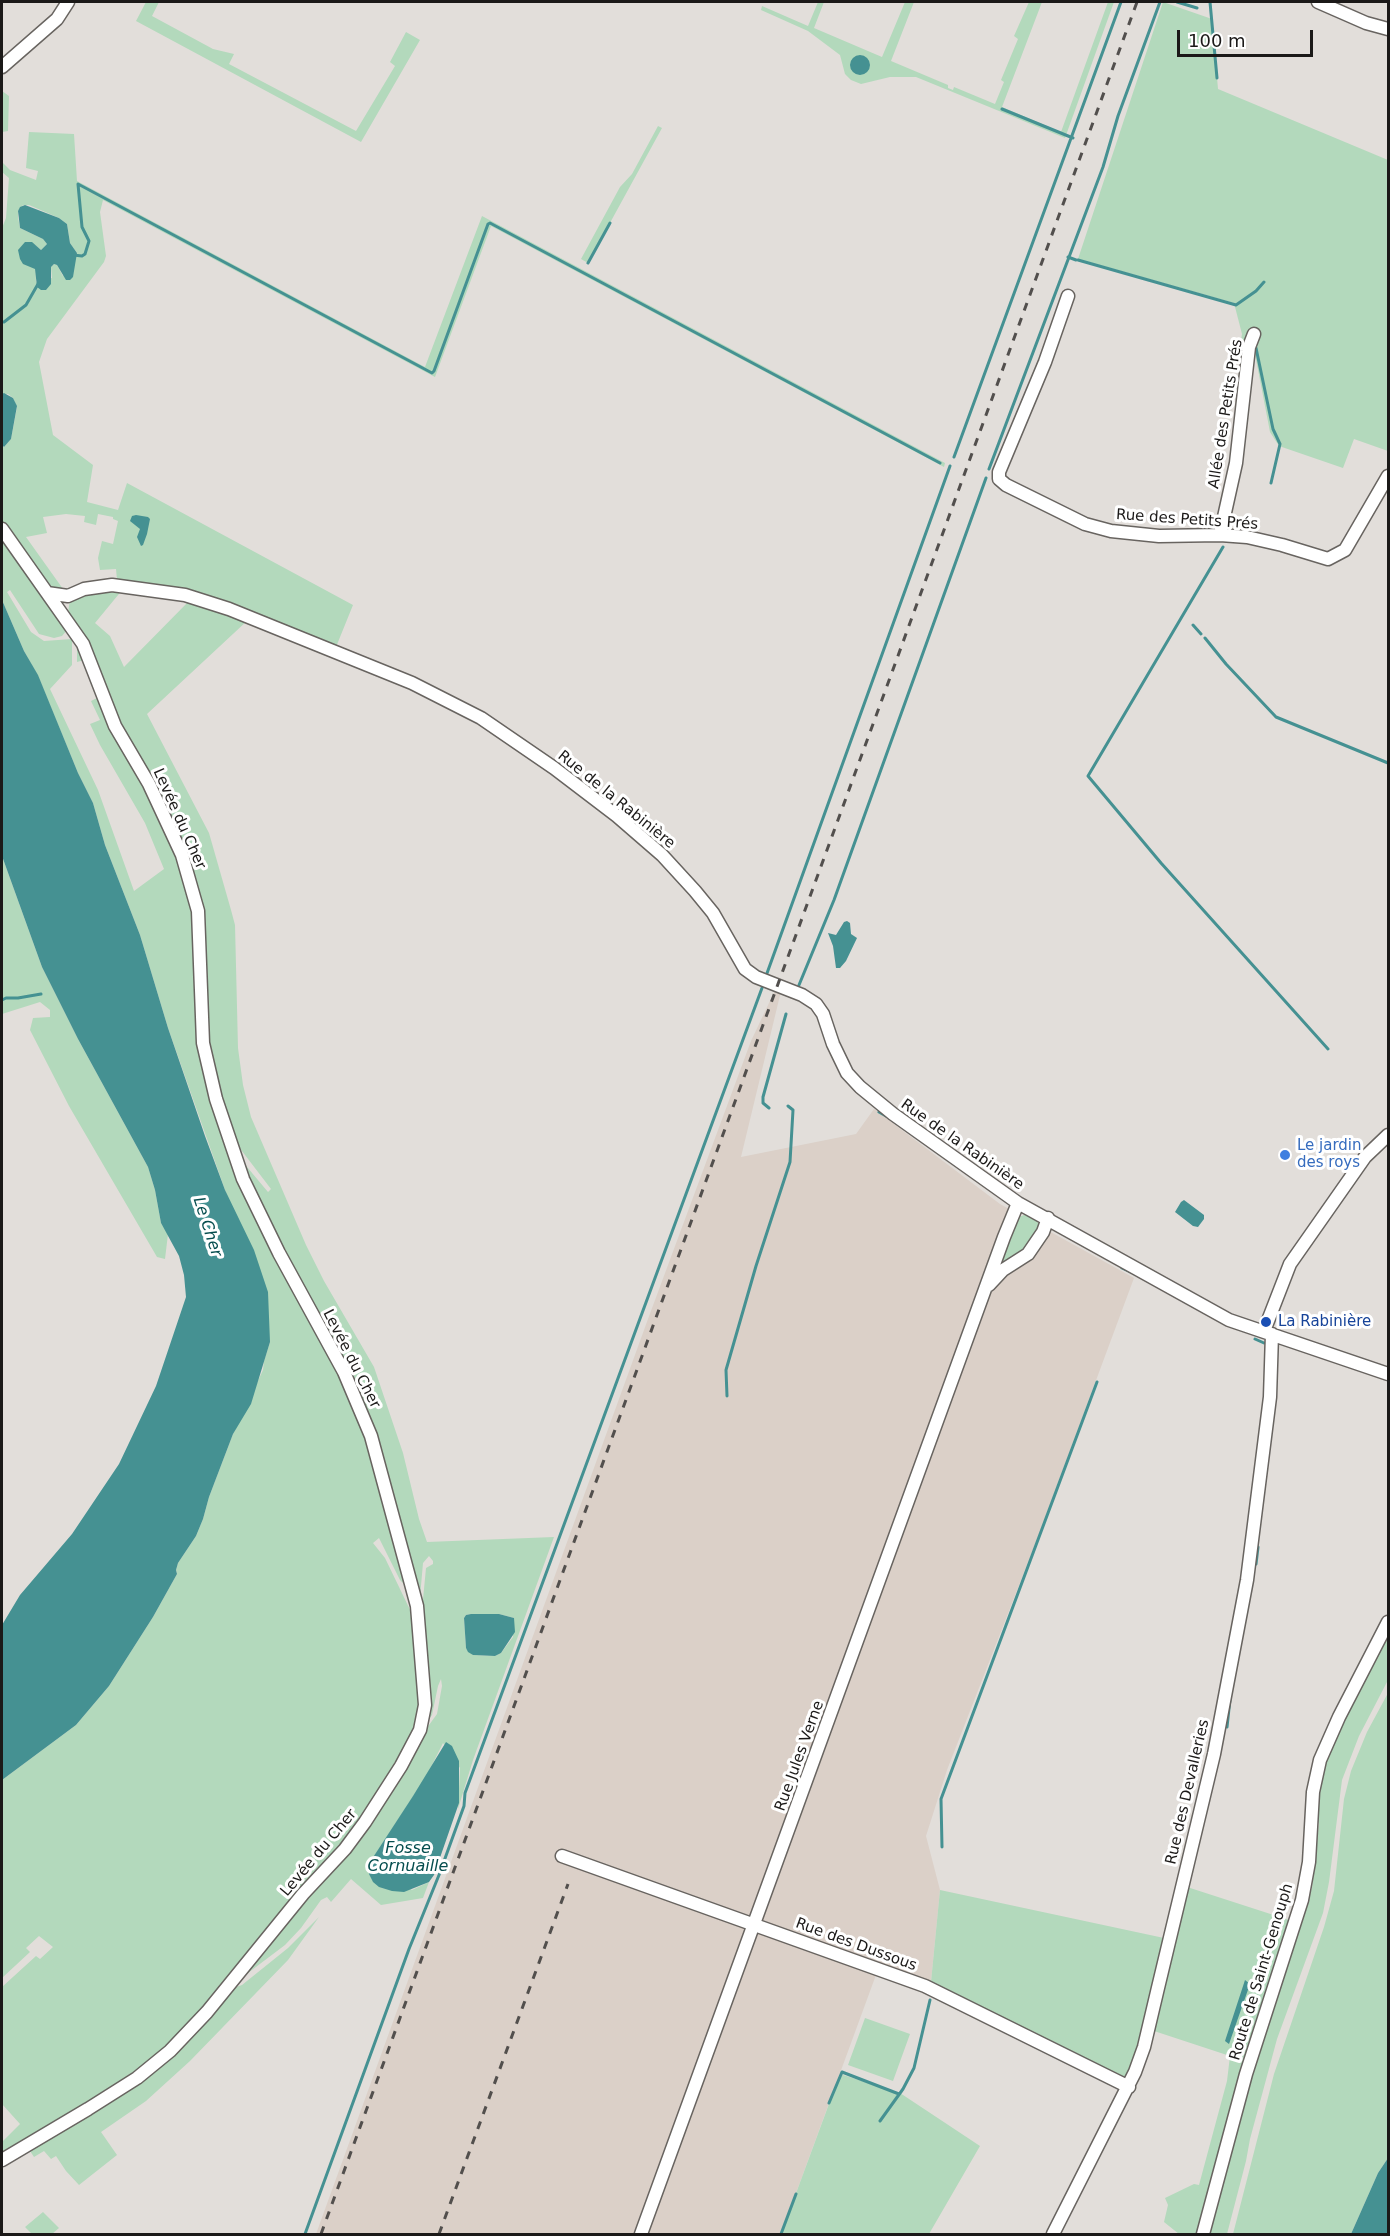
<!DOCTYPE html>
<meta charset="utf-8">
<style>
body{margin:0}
#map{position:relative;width:1390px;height:2236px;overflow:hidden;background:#e2deda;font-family:"DejaVu Sans",sans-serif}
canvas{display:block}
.frame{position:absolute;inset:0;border:3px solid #1b1918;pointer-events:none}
.scale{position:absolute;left:1177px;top:30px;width:136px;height:27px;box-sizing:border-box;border:3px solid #1b1918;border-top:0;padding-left:8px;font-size:18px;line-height:21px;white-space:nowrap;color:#1b1918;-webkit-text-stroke:4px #fff;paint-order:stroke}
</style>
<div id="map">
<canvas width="1390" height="2236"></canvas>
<div class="frame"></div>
<div class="scale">100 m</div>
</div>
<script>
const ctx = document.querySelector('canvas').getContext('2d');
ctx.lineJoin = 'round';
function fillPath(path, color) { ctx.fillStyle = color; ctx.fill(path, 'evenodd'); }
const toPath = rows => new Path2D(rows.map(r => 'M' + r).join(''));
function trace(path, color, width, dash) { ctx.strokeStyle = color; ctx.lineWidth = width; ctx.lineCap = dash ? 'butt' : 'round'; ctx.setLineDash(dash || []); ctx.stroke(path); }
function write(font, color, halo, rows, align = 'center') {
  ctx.font = font + ' "DejaVu Sans",sans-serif'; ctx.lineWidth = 6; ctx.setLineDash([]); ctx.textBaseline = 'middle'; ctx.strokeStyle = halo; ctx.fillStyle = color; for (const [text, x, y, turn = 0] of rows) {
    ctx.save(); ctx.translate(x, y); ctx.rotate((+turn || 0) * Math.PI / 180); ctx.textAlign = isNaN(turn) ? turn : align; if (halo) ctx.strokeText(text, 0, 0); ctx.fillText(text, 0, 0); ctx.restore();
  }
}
const built = toPath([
 [777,986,782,987,741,1157,856,1134,874,1109,1000,1204,1134,1278,1039,1534,947,1770,926,1836,940,1890,931,1982,880,1964,781,2234,316,2234,648,1319,751,1041]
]);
const green = toPath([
 [146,2,159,2,152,16,213,49,234,54,229,64,356,131,395,66,390,62,406,32,420,40,361,142,136,21],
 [818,2,824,2,814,28,882,57,905,2,914,2,891,61,948,85,948,88,953,90,954,87,995,104,1004,82,1001,80,1018,39,1014,36,1029,2,1042,2,1002,107,1061,132,1108,2,1114,2,1065,138,916,77,890,77,861,84,851,80,845,74,840,55,808,31,761,10,762,6,808,26],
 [1163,2,1212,19,1218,89,1388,160,1388,451,1354,439,1343,468,1279,446,1270,432,1255,354,1241,340,1242,334,1234,303,1078,259],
 [2,91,9,96,8,131,2,132],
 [658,126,662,128,588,263,581,259,620,187,632,174],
 [29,132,74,134,77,181,425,367,482,216,945,463,944,467,491,226,435,377,103,200,100,212,106,256,104,262,47,339,39,362,53,435,93,465,87,502,118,510,127,483,353,605,336,647,117,580,116,569,100,570,98,558,102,541,113,544,118,521,113,519,113,517,98,514,96,525,84,522,85,516,66,514,43,517,47,533,26,537,63,589,73,588,71,590,54,589,48,585,2,523,2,445,4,447,11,439,17,407,13,398,8,394,2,394,2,228,6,218,9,178,2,172,2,162,10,170,36,180,38,171,26,168],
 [23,205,29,205,59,218,67,224,70,243,77,253,63,276,57,265,54,264,51,267,52,278,36,282,35,245,41,250,47,244,43,239,20,228,18,217,18,211],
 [2,536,67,630,62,636,54,638,39,634,10,590,7,592,31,632,44,641,72,639,72,665,50,689,98,790,134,891,164,869,145,823,100,745,90,724,100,720,91,701,97,698,84,660,77,662,77,642,144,780,190,889,198,980,225,1139,361,1417,406,1584,405,1585,400,1580,379,1538,373,1543,385,1558,414,1618,421,1707,411,1741,352,1834,258,1946,165,2050,137,2073,2,2156,2,2142,20,2124,2,2104,2,1987,36,1956,40,1959,53,1947,39,1936,26,1948,30,1952,2,1978,2,1780,76,1725,109,1686,153,1617,177,1574,176,1570,178,1563,196,1536,203,1519,209,1497,233,1434,263,1370,264,1361,270,1342,225,1190,168,1028,140,935,105,845,93,803,78,773,38,676,24,651,2,600],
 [123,589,95,623,110,636,124,667,190,600,248,620,147,714,209,833,231,910,235,925,238,1048,243,1085,251,1117,306,1245,324,1281,374,1367,403,1453,419,1519,427,1542,554,1537,473,1760,458,1809,460,1768,443,1743,427,1775,368,1866,412,1890,429,1882,423,1898,381,1905,351,1879,331,1902,327,1897,321,1900,301,1928,285,1945,244,1976,297,1907,437,1714,442,1686,441,1679,438,1686,432,1715,427,1722,422,1610,426,1568,433,1564,433,1561,429,1556,423,1563,420,1597,387,1474,253,1192,242,1161,268,1192,271,1189,232,1138,207,1041,205,1000,206,954,202,909,68,612,70,600,75,596],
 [471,1614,499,1614,514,1618,513,1637,501,1653,495,1656,473,1655,466,1648,464,1618,466,1615],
 [2,856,42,967,78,1039,148,1167,155,1190,161,1223,168,1234,165,1259,157,1257,69,1106,30,1030,33,1018,50,1017,50,1010,40,1002,2,1014],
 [1024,1215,1028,1215,1037,1220,1040,1230,1029,1248,998,1270,1015,1219],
 [1388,1630,1388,1680,1359,1736,1342,1780,1329,1882,1323,1913,1277,2039,1250,2139,1246,2161,1227,2234,1207,2234,1252,2069,1312,1888,1319,1824,1317,1819,1318,1799,1325,1765,1338,1733],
 [1388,1693,1388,2158,1378,2173,1351,2234,1233,2234,1274,2074,1324,1927,1334,1891,1344,1799,1351,1771,1367,1732],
 [1184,1886,1289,1920,1243,2060,1198,2234,1179,2234,1164,2222,1168,2205,1165,2198,1194,2184,1199,2185,1227,2081,1230,2056,1151,2030],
 [940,1890,1164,1938,1146,2025,1130,2073,1124,2077,1115,2076,931,1982],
 [319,1917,288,1960,190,2061,146,2101,101,2132,117,2155,79,2185,66,2171,56,2156,51,2159,44,2151,34,2157,28,2148,107,2101,233,1988,242,1985,288,1948],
 [865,2018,910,2034,893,2081,848,2065],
 [840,2074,900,2093,980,2146,929,2234,781,2234],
 [43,2212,59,2228,52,2234,32,2234,25,2227]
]);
const water = toPath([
 '850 65a10 10 0 1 1 20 0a10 10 0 1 1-20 0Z',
 [25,205,59,218,67,224,70,243,77,253,73,277,70,280,66,280,57,265,54,264,51,267,51,284,46,290,41,290,37,287,35,269,23,264,20,259,18,250,25,242,32,242,41,250,47,244,43,239,20,228,18,211,20,207],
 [4,393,13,398,17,406,11,439,4,447,2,445,2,394],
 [136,515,148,517,150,519,147,534,143,545,141,546,137,537,140,529,130,521,132,516],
 [2,600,24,651,38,675,78,773,93,803,105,845,140,935,168,1028,205,1136,225,1190,254,1250,268,1292,270,1342,251,1404,233,1434,209,1497,203,1519,196,1536,178,1563,176,1570,177,1574,153,1617,109,1686,76,1725,2,1780,2,1625,20,1595,72,1534,119,1464,156,1386,186,1297,184,1275,179,1256,161,1223,155,1190,148,1167,78,1039,42,967,2,856],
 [847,921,850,923,851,934,857,938,846,961,840,968,836,968,833,946,828,933,836,935,844,922],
 [1184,1200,1204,1215,1204,1219,1198,1227,1193,1226,1175,1212,1181,1202],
 [471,1614,499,1614,514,1618,515,1632,501,1653,495,1656,473,1655,468,1652,466,1648,464,1618,466,1615],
 [446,1742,452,1746,459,1761,459,1803,434,1875,429,1882,404,1892,392,1891,379,1887,373,1882,369,1874,370,1862,413,1796],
 [1245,1980,1250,1984,1229,2044,1225,2041],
 [1388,2158,1388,2234,1351,2234,1378,2173]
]);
const stream = toPath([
 [1177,2,1197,8],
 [1210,2,1217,78],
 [1002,109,1073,138],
 [73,255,82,256,85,254,89,241,82,227,78,184,432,373,434,371,488,224,490,223,940,463],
 [1068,257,1076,260],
 [1078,260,1236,305,1256,291,1264,282],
 [588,263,610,223],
 [4,322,26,305,38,284],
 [1256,348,1273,429,1280,444,1271,483],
 [954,457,1121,2],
 [989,469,1103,167,1118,116,1160,2],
 [1223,547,1088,776,1161,863,1328,1049],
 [1193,625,1201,634],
 [1205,638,1226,664,1276,717,1388,763],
 [766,976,950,466],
 [799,985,834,900,986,478],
 [2,1000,6,998,18,998,41,994],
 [769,1108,763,1103,763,1097,786,1014],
 [879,1112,886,1116],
 [1122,1268,1135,1274],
 [1255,1339,1264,1343],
 [727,1396,726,1370,756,1266,790,1162,793,1110,788,1106],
 [1256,1564,1258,1547],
 [1227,1727,1230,1699],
 [942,1847,941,1799,1097,1382],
 [829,2103,842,2072,899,2094],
 [880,2121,903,2089,914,2068,930,2000],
 [305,2234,409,1949,439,1875,464,1806,465,1793,762,988],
 [781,2234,796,2194]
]);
const minor = toPath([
 [1318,2,1366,23,1388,29],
 [2,67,57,19,68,2],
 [1068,296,1045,362,999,472,999,479,1006,485,1085,524,1111,531,1159,536,1220,535,1247,537,1282,545,1328,559,1345,550,1388,476],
 [2,529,83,644,115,726,149,784,182,855,198,911,203,1043,216,1099,243,1179,279,1253,344,1372,371,1436,417,1606,425,1705,420,1730,401,1766,365,1822,345,1849,303,1894,207,2012,170,2051,137,2078,88,2109,2,2160],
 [1220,535,1236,463,1249,347,1254,334],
 [47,593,68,596,84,589,112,585,185,595,229,609,412,683,481,718,554,768,617,816,662,855,695,891,713,913,745,969,756,977,802,995,816,1004,823,1014,833,1044,847,1073,860,1087,893,1114,1018,1203,1229,1320,1388,1374],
 [989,1285,1003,1270,1028,1254,1043,1232,1048,1218],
 [1264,1331,1290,1264,1365,1157,1388,1135],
 [562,1856,925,1986,1129,2087],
 [641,2234,1004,1237,1018,1203],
 [1053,2234,1135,2072,1144,2047,1157,1992,1214,1754,1247,1580,1270,1397,1272,1334],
 [1203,2234,1246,2074,1302,1900,1309,1862,1313,1792,1320,1760,1339,1717,1388,1622]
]);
const rail = toPath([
 [321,2234,1137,2],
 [439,2234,568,1884]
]);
const markers = [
 [1285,1155,6,"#3f7fe0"],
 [1266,1322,6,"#1a4fb4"]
];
const streetNames = [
 ["Allée des Petits Prés",1226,414,-81],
 ["Rue des Petits Prés",1187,520,4],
 ["Rue de la Rabinière",616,800,39],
 ["Levée du Cher",179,819,66],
 ["Rue de la Rabinière",962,1145,35],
 ["Levée du Cher",351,1359,63],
 ["Rue Jules Verne",800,1756,-70],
 ["Rue des Devalleries",1188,1792,-77],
 ["Levée du Cher",319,1853,-50],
 ["Rue des Dussous",856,1945,20],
 ["Route de Saint-Genouph",1262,1972,-73]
];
const shopNames = [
 ["Le jardin",1297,1146],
 ["des roys",1297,1163]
];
const transitNames = [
 ["La Rabinière",1278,1322]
];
const waterNames = [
 ["Le Cher",207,1227,72],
 ["Fosse",408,1849],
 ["Cornuaille",408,1867]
];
fillPath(built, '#dbd0c8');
fillPath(green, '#b3d9bc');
fillPath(water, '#459192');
trace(stream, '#459192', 3);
trace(minor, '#686460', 15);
trace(minor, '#fff', 12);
trace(rail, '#524f4d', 3, [8, 8]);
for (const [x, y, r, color] of markers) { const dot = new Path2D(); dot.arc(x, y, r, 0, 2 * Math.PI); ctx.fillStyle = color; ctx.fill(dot); trace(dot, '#fff', 2); }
write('15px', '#1b1918', '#fff', streetNames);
write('15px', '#366cbe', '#fff', shopNames, 'left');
write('15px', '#164399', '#fff', transitNames, 'left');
write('italic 16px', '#054d4e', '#fff', waterNames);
</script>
